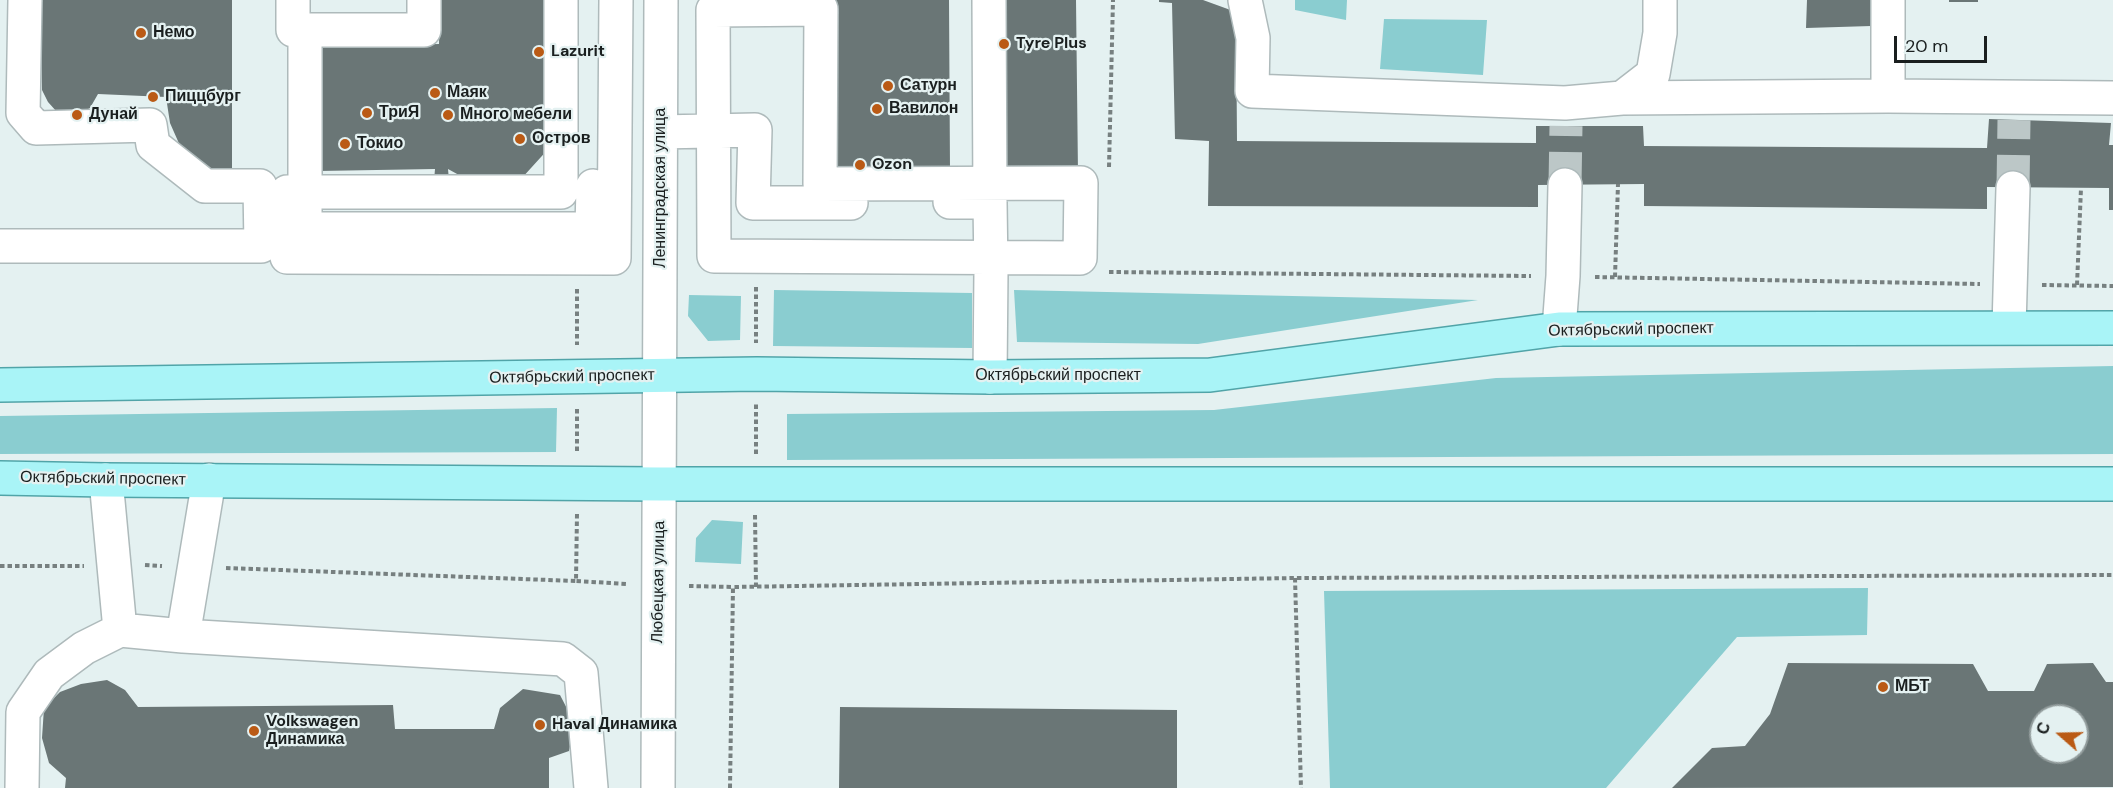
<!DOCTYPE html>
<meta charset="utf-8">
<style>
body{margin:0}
#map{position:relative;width:2113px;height:788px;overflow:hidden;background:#e4f1f1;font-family:"DM Sans",sans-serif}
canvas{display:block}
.north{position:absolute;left:2029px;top:704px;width:60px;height:60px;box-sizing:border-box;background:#e4f1f1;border:2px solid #939d9d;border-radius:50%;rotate:290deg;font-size:16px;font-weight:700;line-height:24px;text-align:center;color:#1a1f1f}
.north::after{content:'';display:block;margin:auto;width:21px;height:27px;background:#ba5a15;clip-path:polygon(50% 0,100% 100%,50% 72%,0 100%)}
.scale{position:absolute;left:1894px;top:36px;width:93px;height:27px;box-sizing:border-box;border:3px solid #1a1f1f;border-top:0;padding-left:8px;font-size:18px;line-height:21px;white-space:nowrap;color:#1a1f1f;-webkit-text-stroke:4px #e4f1f1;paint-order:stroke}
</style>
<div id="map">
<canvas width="2113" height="788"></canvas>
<div class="north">С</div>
<div class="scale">20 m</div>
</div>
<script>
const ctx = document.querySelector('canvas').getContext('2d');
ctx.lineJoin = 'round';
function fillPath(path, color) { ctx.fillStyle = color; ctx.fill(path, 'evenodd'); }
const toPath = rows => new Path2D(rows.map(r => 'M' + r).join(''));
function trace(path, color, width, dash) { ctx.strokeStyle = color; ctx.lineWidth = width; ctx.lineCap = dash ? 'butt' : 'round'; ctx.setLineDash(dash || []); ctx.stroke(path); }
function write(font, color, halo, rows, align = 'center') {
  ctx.font = font + ' "DM Sans",sans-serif'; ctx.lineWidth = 4.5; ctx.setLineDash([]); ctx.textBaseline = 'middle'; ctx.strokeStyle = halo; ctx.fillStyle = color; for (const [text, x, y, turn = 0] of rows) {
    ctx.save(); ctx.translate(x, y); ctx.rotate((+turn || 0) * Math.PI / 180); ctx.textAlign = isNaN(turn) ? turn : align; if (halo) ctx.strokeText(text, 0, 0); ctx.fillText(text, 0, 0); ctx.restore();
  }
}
const green = toPath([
 [1295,0,1347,0,1346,20,1295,10],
 [1384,19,1487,20,1483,75,1380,69],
 [774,290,972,293,972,348,773,346],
 [1014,290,1478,300,1198,344,1017,342],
 [689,295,741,296,740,340,708,341,688,316],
 [2113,366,2113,454,787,460,787,414,1214,410,1496,378],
 [557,408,556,452,0,454,0,416],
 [712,520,743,522,741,564,695,562,696,538],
 [1868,588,1867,635,1737,637,1606,788,1330,788,1324,591]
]);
const building = toPath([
 [40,0,232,0,232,174,204,169,181,148,170,123,166,97,98,94,90,108,77,115,57,112,48,102,42,90],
 [440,0,545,0,551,146,521,179,479,186,448,169,449,180,434,181,435,169,318,171,317,47,439,44],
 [825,0,949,0,950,171,827,172],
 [1003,0,1076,0,1078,174,1005,175],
 [1159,0,1203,0,1236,12,1237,141,1536,143,1536,126,1643,126,1644,146,1987,148,1989,119,2111,123,2109,145,2113,145,2113,210,2109,210,2109,188,1987,187,1987,209,1644,206,1644,184,1538,185,1538,207,1208,206,1209,141,1175,139,1172,3,1159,2],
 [1807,0,1871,0,1871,26,1806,28],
 [1949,0,1978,0,1978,2,1949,2],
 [1788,663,1973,664,1988,691,2034,691,2047,664,2093,663,2106,682,2113,682,2113,787,1672,788,1712,748,1745,746,1770,714],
 [2041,716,2077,716,2077,752,2041,752],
 [107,680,125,690,138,707,393,705,395,729,494,729,500,708,523,689,560,695,575,724,569,751,549,758,549,788,65,788,66,778,49,763,42,738,44,708,60,692,81,684],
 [840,707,1177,710,1177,788,839,788]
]);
const minorTunnel = toPath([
 [1565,185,1566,126],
 [2013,188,2014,120]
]);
const path = toPath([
 [1109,167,1113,0],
 [1109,272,1531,276],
 [1595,277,1980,284],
 [1615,277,1618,184],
 [2042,285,2113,286],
 [2077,285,2081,188],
 [756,287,756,343],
 [577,289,577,345],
 [577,409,577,453],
 [756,454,756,404],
 [577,514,576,581,627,584],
 [755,515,756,587],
 [145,565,162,566],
 [0,566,84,566],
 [226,568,576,581],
 [1295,578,1301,788],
 [689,586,733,587],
 [730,788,733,587,1295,578,2113,575]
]);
const minor = toPath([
 [293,0,293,30,424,30,424,0],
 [561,0,561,192,287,192,287,257,614,258,616,0],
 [989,0,990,202],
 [1245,0,1253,38,1252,91,1565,103,1622,98,1888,96,2113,98],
 [1888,0,1888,96],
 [821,9,820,184,1081,183,1080,258,714,256,713,10,821,9],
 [305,30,305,229,592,229,593,186],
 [1622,98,1653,74,1660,33,1660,0],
 [661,132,755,130,753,203,851,203],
 [950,202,990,202,991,271,990,377],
 [0,246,261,246,260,186,205,186,153,145,150,125,36,128,23,113,25,0],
 [2009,327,2013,188],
 [1559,329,1563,276,1565,185],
 [106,480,120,630],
 [183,636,209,480],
 [22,788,23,712,49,674,84,648,120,630,183,636,563,659,581,673,591,788],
 [658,788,661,0]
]);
const major = toPath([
 [0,385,757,374,990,377,1210,375,1559,329,2113,328],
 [0,478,106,480,660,484,2113,484]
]);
const markers = [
 [141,33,6,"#ba5a15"],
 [1004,44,6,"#ba5a15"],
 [539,52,6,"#ba5a15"],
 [888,86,6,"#ba5a15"],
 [435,93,6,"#ba5a15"],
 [153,97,6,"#ba5a15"],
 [877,109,6,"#ba5a15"],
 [367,113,6,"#ba5a15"],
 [77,115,6,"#ba5a15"],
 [448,115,6,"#ba5a15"],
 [520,139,6,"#ba5a15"],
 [345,144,6,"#ba5a15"],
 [860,165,6,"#ba5a15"],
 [1883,687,6,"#ba5a15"],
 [540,725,6,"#ba5a15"],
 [254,731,6,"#ba5a15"]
];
const poiNames = [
 ["Немо",153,33],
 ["Tyre Plus",1016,44],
 ["Lazurit",551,52],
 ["Сатурн",900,86],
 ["Маяк",447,93],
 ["Пиццбург",165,97],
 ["Вавилон",889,109],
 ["ТриЯ",379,113],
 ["Дунай",89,115],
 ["Много мебели",460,115],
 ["Остров",532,139],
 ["Токио",357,144],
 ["Ozon",872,165],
 ["МБТ",1895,687],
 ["Volkswagen",266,722],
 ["Динамика",266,740],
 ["Haval Динамика",552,725]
];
const streetNames = [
 ["Ленинградская улица",661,188,-90],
 ["Октябрьский проспект",1631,330,-1],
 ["Октябрьский проспект",1058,376],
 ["Октябрьский проспект",572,377,-1],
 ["Октябрьский проспект",103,479,1],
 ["Любецкая улица",659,582,-89]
];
fillPath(green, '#8acdd0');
fillPath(building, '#6a7676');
trace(minorTunnel, '#bcc7c7', 33, [33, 16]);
trace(minor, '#aebabb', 36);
trace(major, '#51a4a8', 36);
trace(path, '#778080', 4, [4.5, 3]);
trace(minor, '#fff', 33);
trace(major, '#a9f4f7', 33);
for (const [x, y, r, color] of markers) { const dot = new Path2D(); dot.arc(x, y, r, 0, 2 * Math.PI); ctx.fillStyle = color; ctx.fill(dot); trace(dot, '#e4f1f1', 2); }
write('bold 16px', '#1a1f1f', '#e4f1f1', poiNames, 'left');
write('16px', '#1a1f1f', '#e4f1f1', streetNames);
</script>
